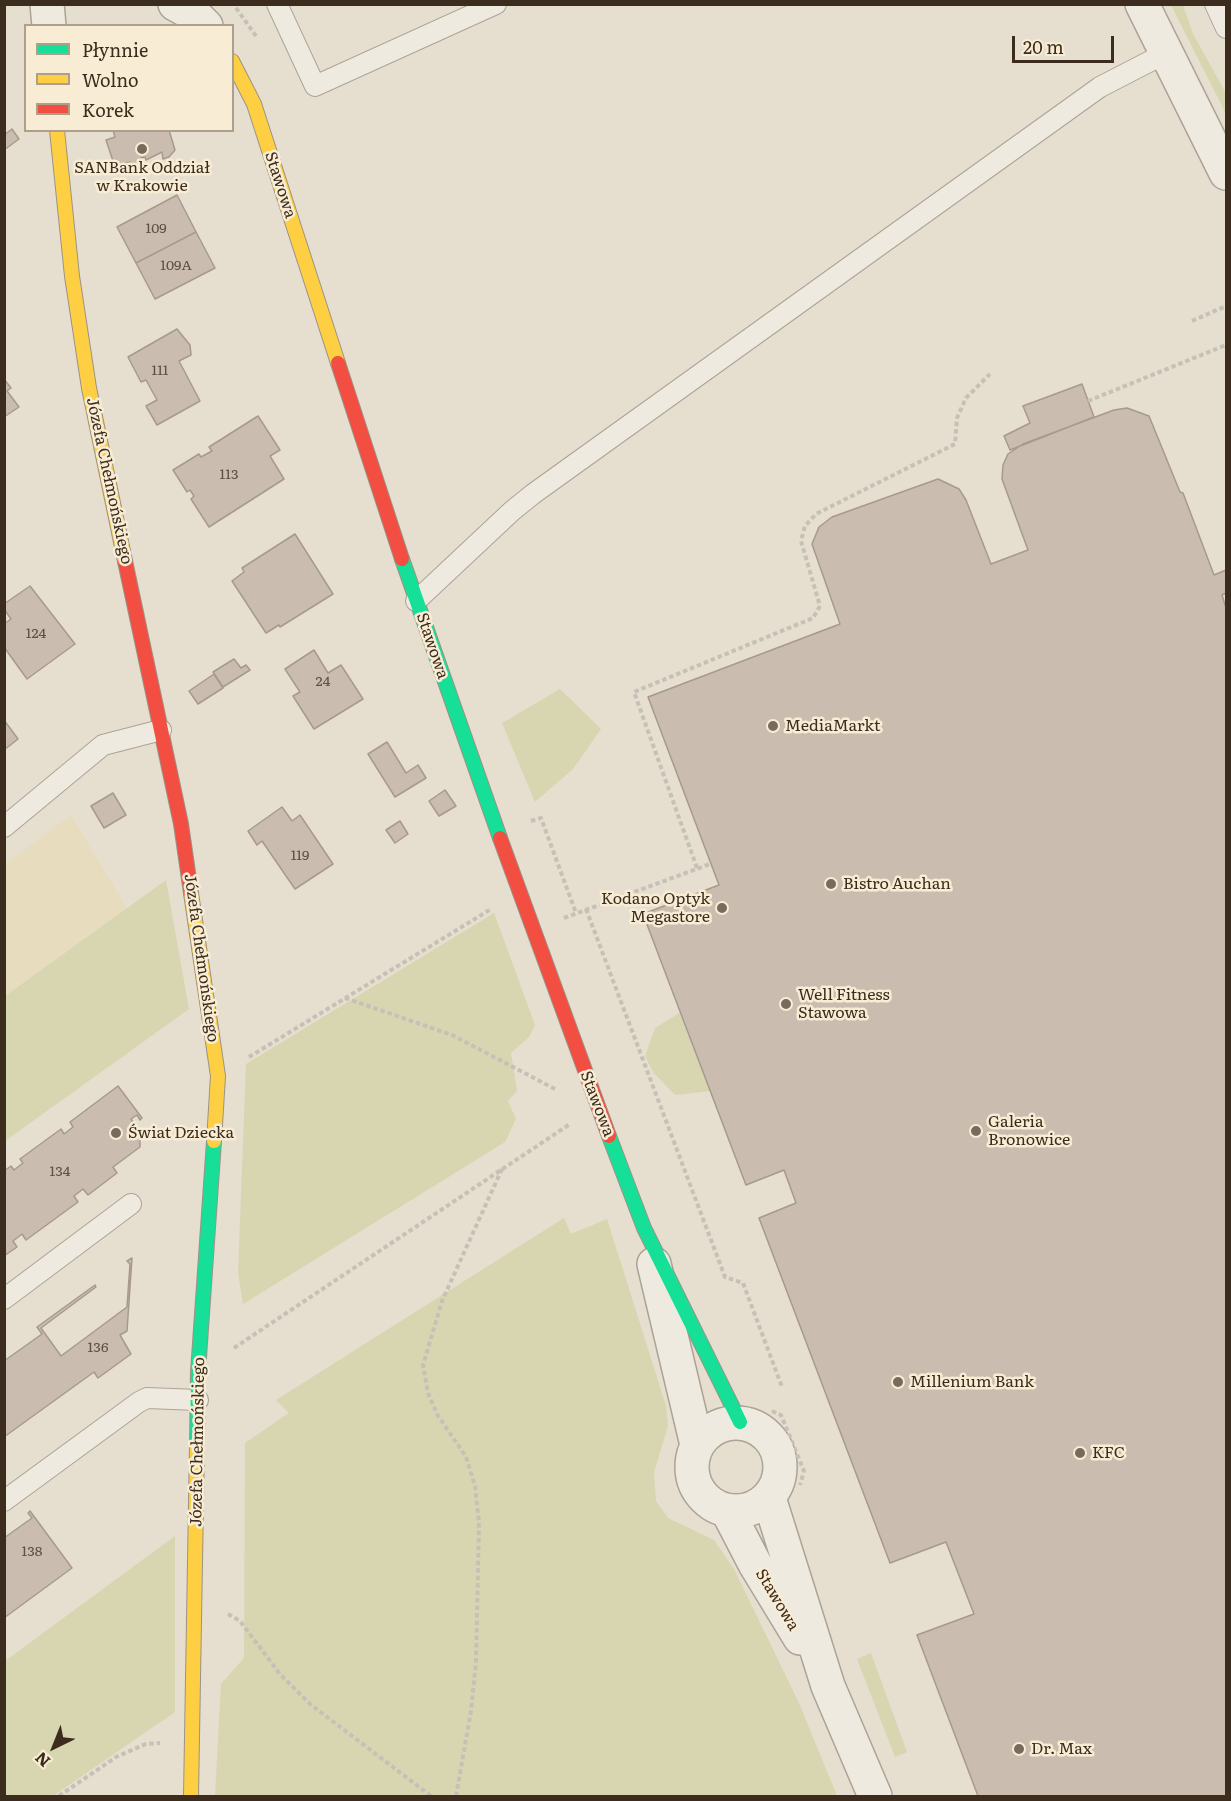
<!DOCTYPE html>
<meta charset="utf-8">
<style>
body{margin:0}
#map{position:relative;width:1231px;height:1801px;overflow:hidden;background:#e6dece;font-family:Literata,serif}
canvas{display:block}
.frame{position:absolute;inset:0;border:6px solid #3c2c1e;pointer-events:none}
.legend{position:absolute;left:24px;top:24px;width:210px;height:108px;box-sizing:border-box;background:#f8edd4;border:2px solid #ada08b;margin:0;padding:8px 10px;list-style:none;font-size:18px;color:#3c2c1e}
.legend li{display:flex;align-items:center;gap:12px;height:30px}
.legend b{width:30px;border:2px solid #ada08b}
.north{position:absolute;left:24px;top:1717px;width:60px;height:60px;-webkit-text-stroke:4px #f8edd4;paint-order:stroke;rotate:223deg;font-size:16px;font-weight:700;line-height:24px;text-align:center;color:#3c2c1e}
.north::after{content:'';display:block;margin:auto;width:21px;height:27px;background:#3c2c1e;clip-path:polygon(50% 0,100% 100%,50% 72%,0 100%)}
.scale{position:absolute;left:1012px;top:36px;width:102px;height:27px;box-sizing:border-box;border:3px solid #3c2c1e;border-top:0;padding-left:8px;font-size:18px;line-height:21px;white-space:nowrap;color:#3c2c1e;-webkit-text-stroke:4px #f8edd4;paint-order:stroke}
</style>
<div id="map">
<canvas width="1231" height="1801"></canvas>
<div class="frame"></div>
<ul class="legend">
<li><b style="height:8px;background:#16e098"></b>Płynnie</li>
<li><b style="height:8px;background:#ffcf43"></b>Wolno</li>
<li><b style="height:8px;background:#f24e42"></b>Korek</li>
</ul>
<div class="north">N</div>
<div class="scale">20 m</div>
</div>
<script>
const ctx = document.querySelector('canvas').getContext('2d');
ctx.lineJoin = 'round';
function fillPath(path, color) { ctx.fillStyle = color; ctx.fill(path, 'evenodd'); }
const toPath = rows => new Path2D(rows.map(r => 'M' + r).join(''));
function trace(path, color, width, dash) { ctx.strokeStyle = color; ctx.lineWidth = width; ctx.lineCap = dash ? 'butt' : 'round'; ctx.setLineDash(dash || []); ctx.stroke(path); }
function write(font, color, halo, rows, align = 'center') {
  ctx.font = font + ' Literata,serif'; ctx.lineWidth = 5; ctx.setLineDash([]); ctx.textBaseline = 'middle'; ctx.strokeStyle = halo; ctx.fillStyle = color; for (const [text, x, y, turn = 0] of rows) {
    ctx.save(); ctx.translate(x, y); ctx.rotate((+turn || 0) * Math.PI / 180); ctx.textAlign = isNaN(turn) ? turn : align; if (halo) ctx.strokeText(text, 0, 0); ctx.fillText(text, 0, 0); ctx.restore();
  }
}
const farmland = toPath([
 [71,815,127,908,5,996,5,864]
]);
const green = toPath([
 [1171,5,1183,5,1193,34,1226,93,1226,114],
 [560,689,601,729,573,769,535,802,502,723],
 [166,880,189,1009,5,1141,5,996],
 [494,913,535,1025,529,1037,511,1053,517,1091,508,1101,516,1119,505,1142,243,1304,238,1273,246,1064],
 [681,1012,711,1091,675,1095,653,1072,645,1056,655,1028],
 [564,1218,571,1234,607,1219,666,1406,668,1426,654,1472,656,1501,668,1518,714,1540,734,1569,799,1703,837,1796,215,1796,221,1684,244,1658,245,1443,289,1413,276,1400],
 [175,1536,175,1712,53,1796,5,1796,5,1661],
 [871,1653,907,1752,895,1757,857,1659]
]);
const building = toPath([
 [12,129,19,139,4,150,4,135,12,129],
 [113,130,169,130,175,150,169,157,163,159,162,152,146,160,145,157,141,158,143,166,133,169,130,162,115,167,106,140,115,137,113,130],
 [177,195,196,232,136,263,117,227,177,195],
 [196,232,215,268,155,299,136,263,196,232],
 [177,329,190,345,191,355,179,361,200,401,157,425,146,406,157,400,146,380,141,382,128,357,177,329],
 [4,379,11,388,7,391,19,407,4,417,4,379],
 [1082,384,1094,417,1010,450,1004,436,1030,423,1023,406,1082,384],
 [1127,408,1149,416,1180,492,1183,493,1214,575,1226,570,1226,593,1222,595,1226,608,1226,1796,978,1796,917,1635,974,1614,946,1542,890,1563,759,1218,796,1203,784,1170,746,1185,643,914,719,885,648,697,840,624,812,544,819,527,832,517,938,479,959,489,966,500,991,564,1028,550,1002,479,1003,465,1008,454,1023,444,1114,410,1127,408],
 [258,416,280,450,270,456,284,479,209,527,191,499,194,496,190,490,187,492,173,470,199,454,201,457,212,451,209,447,258,416],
 [295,534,333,594,280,627,279,625,266,633,232,581,244,572,242,568,295,534],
 [30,586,75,644,27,679,4,647,4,624,11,619,4,609,4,604,30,586],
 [314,650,328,673,341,665,363,699,314,729,293,696,300,692,285,669,314,650],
 [234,659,241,668,246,665,250,670,223,687,213,672,234,659],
 [214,674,223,688,198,704,189,691,214,674],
 [4,720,18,739,4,750,4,720],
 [387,742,406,773,418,765,426,778,395,797,368,754,387,742],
 [445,790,456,806,439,816,429,801,445,790],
 [113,793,126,815,104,828,91,806,113,793],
 [282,807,292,821,300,815,333,864,295,889,262,841,257,845,248,831,282,807],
 [400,821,408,834,395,843,386,830,400,821],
 [118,1086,142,1118,140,1120,137,1115,131,1119,140,1132,140,1147,113,1167,117,1173,88,1195,83,1189,74,1196,78,1202,26,1240,22,1234,13,1241,17,1247,4,1256,4,1171,11,1166,14,1170,23,1163,20,1159,61,1129,64,1134,73,1127,70,1122,118,1086],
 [132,1258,127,1331,120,1335,131,1354,98,1378,94,1372,4,1437,4,1361,42,1334,37,1327,95,1285,96,1287,41,1328,61,1356,127,1307,130,1264,127,1261,132,1258],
 [30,1511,72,1568,4,1618,4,1538,32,1518,28,1513,30,1511]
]);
const path = toPath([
 [236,8,256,36],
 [1192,321,1226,306],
 [1088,401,1226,345],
 [531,821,541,818,576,913],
 [697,868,634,692,813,618,820,606,801,541,805,526,816,514,955,444,957,418,966,398,990,374],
 [586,909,725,1277,743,1283,782,1387],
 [564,918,710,864],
 [345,998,452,1035,555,1089],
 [249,1057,491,909],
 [234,1348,570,1124],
 [772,1411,781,1415,804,1471,800,1485],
 [228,1614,240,1621,280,1674,310,1704,431,1796],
 [59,1796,116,1757,146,1744,160,1743],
 [456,1796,471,1711,476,1662,479,1523,475,1486,466,1457,437,1414,428,1393,423,1365,442,1301,502,1169]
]);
const lane = toPath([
 [277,4,315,86,496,4],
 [1215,4,1226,28],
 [416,601,512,511,533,494,1100,87,1166,53],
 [4,827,103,745,161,730],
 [4,1299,131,1204],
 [4,1501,139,1402,147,1398,198,1400]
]);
const street = toPath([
 [47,4,49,26],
 [175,4,195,15,206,26],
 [1142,4,1226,173],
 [654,1264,697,1445],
 '692 1467a44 44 0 1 1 88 0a44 44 0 1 1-88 0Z',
 [769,1498,828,1686,875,1796],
 [728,1512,755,1564,800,1638]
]);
const fast = toPath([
 [402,559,500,838],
 [609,1136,644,1228,740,1422],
 [197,1445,198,1372,214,1141]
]);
const slow = toPath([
 [232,61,254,104,338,363],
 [57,130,72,276,89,388,125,561],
 [191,893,218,1076,214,1141],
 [191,1796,197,1445]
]);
const jam = toPath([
 [338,363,402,559],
 [125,561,181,824,191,893],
 [500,838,609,1136]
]);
const markers = [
 [142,149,6,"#786a5c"],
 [773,726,6,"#786a5c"],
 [831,884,6,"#786a5c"],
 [722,908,6,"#786a5c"],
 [786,1004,6,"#786a5c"],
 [976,1131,6,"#786a5c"],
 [116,1133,6,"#786a5c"],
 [898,1382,6,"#786a5c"],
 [1080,1453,6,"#786a5c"],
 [1019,1749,6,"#786a5c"]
];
const numberNames = [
 ["109",156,229],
 ["109A",176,266],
 ["111",160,371],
 ["113",229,475],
 ["124",36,634],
 ["24",323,682],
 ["119",300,856],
 ["134",60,1172],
 ["136",98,1348],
 ["138",32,1552]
];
const poiNames = [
 ["SANBank Oddział",142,168,"center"],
 ["w Krakowie",142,186,"center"],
 ["MediaMarkt",785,726],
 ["Bistro Auchan",843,884],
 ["Kodano Optyk",710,899,"right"],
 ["Megastore",710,917,"right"],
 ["Well Fitness",798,995],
 ["Stawowa",798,1013],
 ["Galeria",988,1122],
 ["Bronowice",988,1140],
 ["Świat Dziecka",128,1133],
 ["Millenium Bank",910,1382],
 ["KFC",1092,1453],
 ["Dr. Max",1031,1749]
];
const streetNames = [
 ["Stawowa",280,185,72],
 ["Józefa Chełmońskiego",109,481,78],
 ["Stawowa",432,646,71],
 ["Józefa Chełmońskiego",201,958,82],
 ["Stawowa",597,1104,69],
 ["Józefa Chełmońskiego",198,1442,-89],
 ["Stawowa",777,1600,59]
];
fillPath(farmland, '#e7ddbe');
fillPath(green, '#d7d6b0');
fillPath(building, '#cabcaf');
trace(building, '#a79a8d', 1.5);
trace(lane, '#aca397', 22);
trace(street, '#aca397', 36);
trace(fast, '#9b9387', 16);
trace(slow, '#9b9387', 16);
trace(jam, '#9b9387', 16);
trace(path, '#c7c0b7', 4, [4.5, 3]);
trace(lane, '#eeeae0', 20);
trace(street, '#eeeae0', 33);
trace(fast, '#16e098', 14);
trace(slow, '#ffcf43', 14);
trace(jam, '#f24e42', 14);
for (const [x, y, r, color] of markers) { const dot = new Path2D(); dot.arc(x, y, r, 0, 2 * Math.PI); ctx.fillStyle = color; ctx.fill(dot); trace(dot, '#f8edd4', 2); }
write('14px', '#605042', null, numberNames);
write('16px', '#3c2c1e', '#f8edd4', poiNames, 'left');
write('16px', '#3c2c1e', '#f8edd4', streetNames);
</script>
